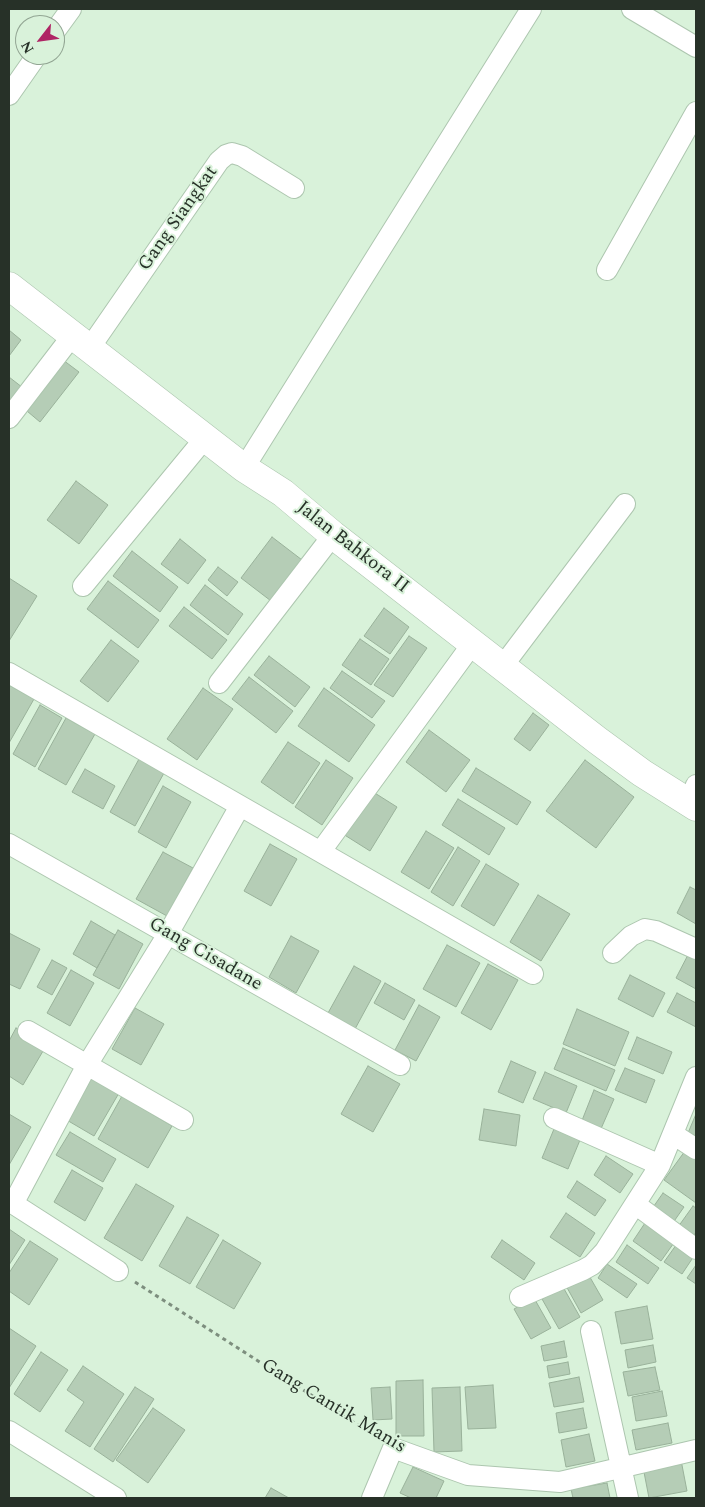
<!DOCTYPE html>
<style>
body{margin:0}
#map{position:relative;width:705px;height:1507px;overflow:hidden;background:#d9f2da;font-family:Spectral,serif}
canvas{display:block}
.frame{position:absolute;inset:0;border:10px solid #273128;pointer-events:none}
.north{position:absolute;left:15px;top:15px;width:50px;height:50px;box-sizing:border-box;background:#d9f2da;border:1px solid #92a593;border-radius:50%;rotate:240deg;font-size:14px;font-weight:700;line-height:20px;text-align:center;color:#273128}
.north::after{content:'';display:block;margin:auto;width:18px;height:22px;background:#af2565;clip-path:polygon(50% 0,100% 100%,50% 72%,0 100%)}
</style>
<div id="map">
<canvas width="705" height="1507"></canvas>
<div class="frame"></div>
<div class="north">N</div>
</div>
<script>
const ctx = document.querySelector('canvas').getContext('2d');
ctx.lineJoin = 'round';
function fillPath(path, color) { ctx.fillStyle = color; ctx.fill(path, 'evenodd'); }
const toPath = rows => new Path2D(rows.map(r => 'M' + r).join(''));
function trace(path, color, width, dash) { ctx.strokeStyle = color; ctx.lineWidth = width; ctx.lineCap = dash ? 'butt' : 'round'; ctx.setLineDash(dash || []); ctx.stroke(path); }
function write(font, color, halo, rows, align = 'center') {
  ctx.font = font + ' Spectral,serif'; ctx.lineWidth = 4; ctx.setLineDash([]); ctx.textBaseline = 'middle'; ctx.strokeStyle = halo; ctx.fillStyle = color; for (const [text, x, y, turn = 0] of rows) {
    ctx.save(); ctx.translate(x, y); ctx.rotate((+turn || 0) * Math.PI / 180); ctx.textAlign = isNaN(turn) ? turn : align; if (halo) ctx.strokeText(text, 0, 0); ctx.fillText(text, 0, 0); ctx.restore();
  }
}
const building = toPath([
 [9,330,21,340,9,356,9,330],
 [59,357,79,372,40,422,21,406,59,357],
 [9,377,27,391,9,403,9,377],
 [76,481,108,505,79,544,47,520,76,481],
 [272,537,306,563,275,604,241,578,272,537],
 [180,539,206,560,188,584,161,564,180,539],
 [132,551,178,587,160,612,113,576,132,551],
 [218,567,238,582,227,596,208,580,218,567],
 [9,578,37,596,9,641,9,578],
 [108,581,159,620,138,648,87,609,108,581],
 [205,585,243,614,228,635,190,605,205,585],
 [184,607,227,640,212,659,169,626,184,607],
 [384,608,409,627,390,654,364,636,384,608],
 [409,636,427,648,393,697,374,685,409,636],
 [360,639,389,659,371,685,342,665,360,639],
 [111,640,139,661,108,702,80,681,111,640],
 [269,656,310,687,295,707,254,675,269,656],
 [342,671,385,701,372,718,330,688,342,671],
 [249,677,293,711,276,733,232,699,249,677],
 [9,685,34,699,9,743,9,685],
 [203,688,233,709,197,760,167,739,203,688],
 [324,688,375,725,349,762,298,726,324,688],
 [40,705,62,718,35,767,13,754,40,705],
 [533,713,549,725,530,751,514,739,533,713],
 [66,718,95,734,66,785,38,769,66,718],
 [429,730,470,760,446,792,406,762,429,730],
 [288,742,320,763,293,804,261,782,288,742],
 [139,759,164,773,135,826,110,812,139,759],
 [326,760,353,778,322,825,295,807,326,760],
 [585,760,634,797,596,848,546,811,585,760],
 [476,768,531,802,517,825,462,791,476,768],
 [85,769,115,786,103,809,72,792,85,769],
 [163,786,191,802,166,848,138,832,163,786],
 [370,790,397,807,370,851,343,834,370,790],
 [458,799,505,828,489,855,442,825,458,799],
 [426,831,454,848,429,889,401,872,426,831],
 [270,844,297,859,271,906,244,891,270,844],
 [458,847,480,861,453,906,431,892,458,847],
 [163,852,193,868,167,916,136,899,163,852],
 [486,864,519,884,494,926,461,906,486,864],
 [690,887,696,890,696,924,677,913,690,887],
 [538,895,570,914,541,961,510,942,538,895],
 [91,921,115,935,97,968,73,954,91,921],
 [118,930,143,944,119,989,93,975,118,930],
 [9,933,40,949,20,989,9,984,9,933],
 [291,936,319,951,296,993,269,977,291,936],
 [447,945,480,963,456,1007,423,989,447,945],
 [690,951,696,954,696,989,676,978,690,951],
 [52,960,67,968,52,995,37,987,52,960],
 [488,964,518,980,491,1030,461,1013,488,964],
 [354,966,381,981,355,1029,328,1013,354,966],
 [71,970,94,983,70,1026,47,1013,71,970],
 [630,975,665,993,653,1017,618,999,630,975],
 [385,983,415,1000,404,1020,374,1003,385,983],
 [677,993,696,1003,696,1027,667,1012,677,993],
 [419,1005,440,1017,416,1061,395,1050,419,1005],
 [135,1008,164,1024,141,1065,112,1049,135,1008],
 [577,1009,629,1032,615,1066,563,1044,577,1009],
 [16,1028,46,1046,23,1085,9,1076,9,1041,16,1028],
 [637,1037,672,1052,663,1074,628,1059,637,1037],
 [563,1048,615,1070,606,1091,554,1069,563,1048],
 [511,1061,536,1072,523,1103,498,1092,511,1061],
 [368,1066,400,1084,373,1132,341,1114,368,1066],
 [625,1068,655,1080,646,1103,615,1090,625,1068],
 [545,1072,577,1086,566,1113,533,1099,545,1072],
 [90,1075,119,1093,94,1136,65,1119,90,1075],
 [594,1090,614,1099,600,1131,581,1123,594,1090],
 [122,1096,172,1126,148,1168,98,1139,122,1096],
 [484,1109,520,1115,516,1146,479,1140,484,1109],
 [9,1114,31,1127,9,1165,9,1114],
 [696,1114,696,1136,688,1133,696,1114],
 [554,1129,580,1140,568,1169,542,1158,554,1129],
 [70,1132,116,1159,103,1182,56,1155,70,1132],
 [685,1151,696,1159,696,1203,664,1180,685,1151],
 [606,1156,633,1174,620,1193,594,1175,606,1156],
 [72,1170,103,1188,85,1221,54,1202,72,1170],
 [577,1181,606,1200,595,1216,567,1197,577,1181],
 [136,1184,174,1206,142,1261,104,1238,136,1184],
 [663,1193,684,1207,670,1227,649,1213,663,1193],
 [693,1206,696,1208,696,1232,693,1237,678,1227,693,1206],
 [566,1213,595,1233,580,1257,550,1237,566,1213],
 [187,1217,219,1235,190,1284,159,1266,187,1217],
 [647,1220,676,1240,661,1261,633,1241,647,1220],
 [9,1229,25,1240,9,1265,9,1229],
 [223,1240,261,1263,234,1309,196,1287,223,1240],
 [502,1240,535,1263,524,1280,491,1257,502,1240],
 [30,1241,58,1259,29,1305,9,1291,9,1273,30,1241],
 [679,1241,696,1253,682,1274,664,1262,679,1241],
 [627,1245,659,1268,648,1284,616,1262,627,1245],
 [607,1264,637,1284,627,1298,598,1278,607,1264],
 [696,1265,696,1284,687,1278,696,1265],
 [587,1272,603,1300,581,1313,565,1284,587,1272],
 [563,1287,580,1317,559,1329,542,1299,563,1287],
 [534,1298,551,1328,531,1339,514,1309,534,1298],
 [647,1306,653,1339,621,1344,615,1312,647,1306],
 [9,1328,36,1346,9,1388,9,1328],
 [564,1341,567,1357,544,1361,541,1346,564,1341],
 [653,1345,656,1362,628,1368,625,1350,653,1345],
 [41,1352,68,1370,40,1412,14,1394,41,1352],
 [568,1362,570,1374,549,1378,547,1366,568,1362],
 [83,1366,124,1394,90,1447,65,1431,84,1402,67,1390,83,1366],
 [655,1367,660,1390,628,1396,623,1372,655,1367],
 [579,1377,584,1402,554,1407,549,1383,579,1377],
 [423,1380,424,1436,396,1436,396,1381,423,1380],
 [493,1385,496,1428,468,1429,465,1387,493,1385],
 [135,1387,154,1399,113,1462,94,1449,135,1387],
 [390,1387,392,1419,373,1420,371,1388,390,1387],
 [460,1387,462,1451,434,1452,432,1388,460,1387],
 [662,1391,667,1416,636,1421,632,1397,662,1391],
 [153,1408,185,1430,148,1483,116,1460,153,1408],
 [583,1408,587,1428,559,1433,556,1413,583,1408],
 [668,1423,672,1443,636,1450,632,1430,668,1423],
 [589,1434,595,1461,566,1467,561,1440,589,1434],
 [681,1460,687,1491,649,1498,643,1467,681,1460],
 [413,1467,444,1481,436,1498,411,1498,400,1493,413,1467],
 [607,1483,610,1498,573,1498,571,1489,607,1483],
 [271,1488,289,1498,265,1498,271,1488]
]);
const path = toPath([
 [135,1282,375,1436]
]);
const street = toPath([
 [632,9,696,47],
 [55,31,71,9],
 [9,95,37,55],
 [607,270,696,112],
 [89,349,219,161,226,155,232,153,242,156,294,188],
 [9,418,72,336],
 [244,468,531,9],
 [83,586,205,438],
 [502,667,625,504],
 [9,673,533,974],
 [219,683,333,535],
 [689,803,696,785],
 [9,844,400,1065],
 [321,851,473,643],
 [613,953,631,936,645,929,656,931,696,949],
 [28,1031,183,1120],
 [554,1118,660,1165],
 [673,1134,696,1149],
 [9,1201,118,1271],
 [13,1204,87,1065,168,934,240,806],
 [635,1204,696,1249],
 [520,1297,583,1270,592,1265,605,1251,660,1165,696,1077],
 [591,1331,628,1498],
 [9,1431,116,1498],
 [372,1498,393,1448,468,1475,560,1482,696,1450]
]);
const secondary = toPath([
 [9,286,244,468,283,493,333,535,597,740,642,773,696,807]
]);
const streetNames = [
 ["Gang Siangkat",179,219,-55],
 ["Jalan Bahkora II",352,548,38],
 ["Gang Cisadane",205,955,30],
 ["Gang Cantik Manis",333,1407,31]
];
fillPath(building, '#b5cdb6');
trace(building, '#99b19a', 1);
trace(street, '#adc6af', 22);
trace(secondary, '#adc6af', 29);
trace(path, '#7d8e7e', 3, [4, 4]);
trace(street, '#fff', 20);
trace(secondary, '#fff', 28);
write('19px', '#273128', '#d9f2da', streetNames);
</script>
